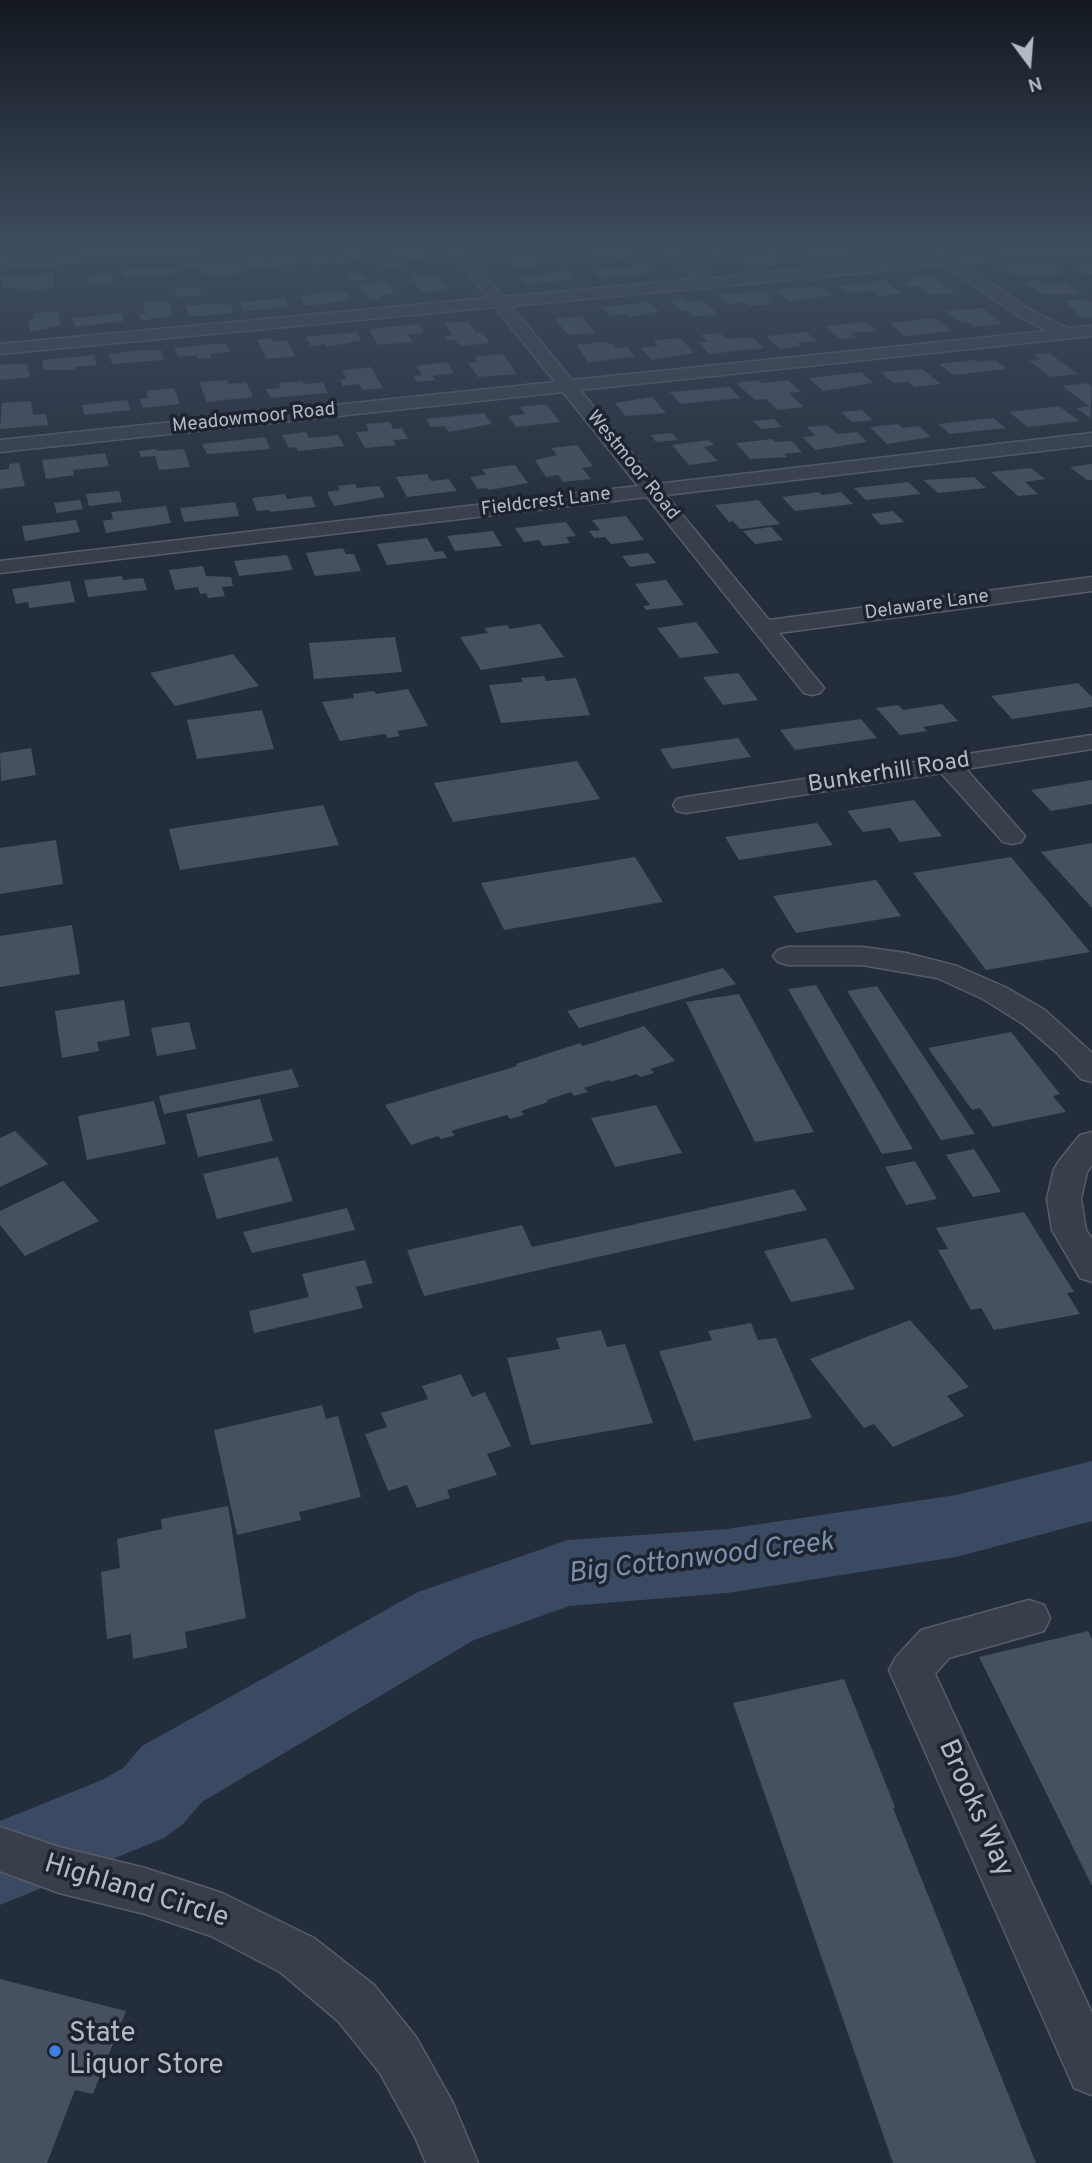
<!DOCTYPE html>
<style>
body{margin:0}
#map{position:relative;width:1092px;height:2163px;overflow:hidden;background:#242d3b;font-family:Overpass,sans-serif}
canvas{display:block}
.north{position:absolute;left:994px;top:28px;width:70px;height:70px;-webkit-text-stroke:5px #1d2430;paint-order:stroke;rotate:164deg;font-size:19px;font-weight:700;line-height:28px;text-align:center;color:#b3bac7}
.north::after{content:'';display:block;margin:auto;width:24px;height:32px;background:#b3bac7;clip-path:polygon(50% 0,100% 100%,50% 72%,0 100%)}
</style>
<div id="map">
<canvas width="1092" height="2163"></canvas>
<div class="north">N</div>
</div>
<script>
const ctx = document.querySelector('canvas').getContext('2d');
ctx.lineJoin = 'round';
const toPath = rows => new Path2D(rows.map(r => 'M' + r).join(''));
function fillPath(path, color) { ctx.fillStyle = color; ctx.fill(path, 'evenodd'); }
function trace(path, color, width, dash) { ctx.strokeStyle = color; ctx.lineWidth = width; ctx.lineCap = dash ? 'butt' : 'round'; ctx.setLineDash(dash || []); ctx.stroke(path); }
function write(font, color, halo, rows, align = 'center') {
  ctx.font = font + ' Overpass,sans-serif'; ctx.lineWidth = 7; ctx.setLineDash([]); ctx.textBaseline = 'middle'; ctx.strokeStyle = halo; ctx.fillStyle = color; for (const [text, x, y, turn = 0] of rows) {
    ctx.save(); ctx.translate(x, y); ctx.rotate((+turn || 0) * Math.PI / 180); ctx.textAlign = isNaN(turn) ? turn : align; if (halo) ctx.strokeText(text, 0, 0); ctx.fillText(text, 0, 0); ctx.restore();
  }
}
const river = toPath([
 [1092,1461,1092,1521,956,1557,727,1593,569,1606,474,1640,202,1802,183,1824,164,1838,0,1905,0,1821,102,1780,123,1768,142,1746,418,1592,568,1540,727,1529,956,1495,1092,1461]
]);
const building = toPath([
 [0,244,32,244,32,247,0,249],
 [417,244,428,259,403,261,399,256,391,256,387,250,399,249,396,246],
 [625,244,638,258,615,260,610,255,596,256,590,249],
 [705,244,733,244,736,247,711,250],
 [840,244,855,256,823,258,818,254,806,255,797,247],
 [855,244,885,244,895,252,879,253,872,248,861,249],
 [360,249,367,260,312,265,309,259,339,257,335,251],
 [525,251,532,259,541,258,545,263,534,264,537,267,515,269,502,253],
 [773,251,777,254,783,254,792,261,749,265,740,258,757,256,753,253],
 [728,252,737,260,713,262,705,254],
 [263,256,264,259,296,256,301,264,249,268,244,258],
 [400,259,405,268,384,270,379,261],
 [198,260,204,263,237,261,243,273,207,276,201,269,191,270,180,263],
 [1075,260,1092,260,1092,274,1084,274],
 [1020,264,1052,265,1065,273,1023,277,1017,273,1009,274,998,266],
 [645,265,652,273,601,279,593,270],
 [174,266,178,273,125,278,122,270],
 [569,271,576,279,527,284,521,277],
 [53,273,55,287,28,292,27,289,17,290,17,287,2,288,1,277],
 [111,273,114,284,89,286,86,275],
 [363,273,367,280,348,281,344,275],
 [436,274,448,290,422,293,410,276],
 [931,275,955,293,930,295,918,286,910,287,904,283,912,282,906,278],
 [884,280,902,294,879,296,873,291,846,293,839,286],
 [1040,280,1048,285,1065,283,1083,294,1044,295,1024,282],
 [385,281,395,294,380,296,382,299,370,300,358,284],
 [199,287,202,295,177,297,174,289],
 [804,287,822,287,831,295,789,302,776,290],
 [327,291,328,293,346,292,352,300,305,306,299,297],
 [764,291,774,299,768,300,773,304,749,306,744,302,727,304,718,295],
 [285,298,290,307,244,311,240,302],
 [684,298,688,302,702,300,718,314,694,317,688,311,681,311,669,300],
 [1086,299,1092,303,1092,317,1083,318,1064,301],
 [168,301,173,315,142,321,139,314,146,314,142,303],
 [649,302,659,311,631,317,628,314,611,316,602,307],
 [219,303,220,305,230,304,234,313,190,317,185,306],
 [982,308,1003,324,974,327,968,322,961,323,946,311],
 [58,311,61,325,30,332,28,320,34,319,33,313],
 [122,313,124,321,75,327,72,318],
 [581,316,595,333,568,335,555,319],
 [935,318,952,331,905,336,889,323],
 [468,321,477,333,482,332,490,343,460,346,455,340,447,340,444,336,453,335,444,323],
 [866,322,876,331,851,333,856,338,840,339,825,326],
 [419,324,425,333,408,335,413,342,378,345,369,329],
 [357,332,362,340,327,347,325,344,311,346,306,337],
 [806,332,817,341,797,343,801,346,780,349,766,336],
 [720,333,726,339,752,337,764,348,709,354,699,343,708,342,701,335],
 [271,338,273,342,287,340,295,356,267,359,257,340],
 [680,338,694,353,652,360,641,348,658,346,653,340],
 [601,342,612,344,616,348,627,347,635,356,588,363,577,345],
 [226,343,230,352,210,354,211,358,198,359,197,355,178,357,174,348],
 [142,350,161,350,164,360,112,364,109,354],
 [1049,353,1078,374,1051,377,1029,361,1041,360,1034,354],
 [503,354,517,374,478,377,468,363,478,362,475,357],
 [94,355,97,365,75,367,76,370,44,370,42,360],
 [974,360,977,362,995,360,1007,369,953,375,939,364],
 [447,362,454,373,432,376,435,380,417,382,413,376,422,375,416,366],
 [8,364,27,364,30,377,0,380,0,365],
 [371,367,383,388,362,390,359,384,343,386,340,380,347,379,342,370],
 [922,369,941,384,915,387,908,382,894,383,880,372],
 [861,372,874,383,823,391,809,378],
 [227,380,229,384,246,382,253,397,207,402,199,382],
 [758,380,762,383,788,380,801,392,789,393,804,407,778,410,766,399,755,400,736,383],
 [302,381,304,384,323,382,328,393,271,398,266,389,281,388,278,383],
 [1088,383,1092,387,1090,418,1076,408,1089,406,1062,386],
 [730,387,740,398,681,404,670,392],
 [174,388,180,404,143,408,140,399,148,398,146,391],
 [652,397,666,413,625,416,615,403],
 [127,400,131,410,84,415,82,405],
 [31,401,33,415,46,414,48,425,0,429,2,403],
 [546,404,560,422,516,427,508,416,525,414,520,407],
 [1059,406,1079,421,1028,427,1009,412],
 [862,410,873,420,852,422,841,412],
 [484,413,492,424,449,432,445,426,431,427,426,419],
 [993,418,1006,428,950,434,938,424],
 [774,419,782,427,761,429,753,421],
 [390,422,393,429,402,428,408,439,393,440,396,445,365,448,356,432,369,431,366,424],
 [898,424,902,428,919,426,931,437,887,444,870,427],
 [827,425,837,434,857,432,867,442,815,450,803,437,816,436,807,427],
 [306,432,309,438,338,435,344,446,298,451,296,447,289,448,282,435],
 [672,433,678,440,656,442,651,435],
 [265,437,270,449,207,454,202,444],
 [772,439,775,442,792,441,802,452,784,454,787,457,750,459,736,443],
 [709,440,714,445,704,447,718,461,689,465,672,445],
 [577,445,593,466,582,468,591,479,563,482,558,475,546,477,535,460,557,455,551,448],
 [156,449,157,451,184,449,190,467,159,470,155,456,141,457,139,451],
 [105,453,109,466,73,470,74,475,46,479,42,460],
 [19,463,25,486,0,489,0,470,9,469,9,464],
 [1092,464,1092,480,1087,480,1070,467],
 [515,465,528,483,489,490,487,488,478,489,470,477,486,475,482,469],
 [1031,468,1045,479,1025,482,1038,494,1018,496,991,472],
 [427,474,431,481,449,479,457,491,407,497,396,477],
 [974,477,986,488,938,493,923,480],
 [908,482,921,494,866,500,854,488],
 [355,484,357,488,379,486,385,497,334,506,327,492,340,490,338,486],
 [119,491,122,502,89,506,86,494],
 [819,492,822,495,841,492,853,504,795,511,782,497],
 [285,494,287,499,311,496,316,507,270,512,269,510,257,511,252,498],
 [80,500,83,509,57,513,54,503],
 [758,500,780,524,740,529,733,521,729,522,715,505],
 [235,502,239,516,184,522,180,508],
 [166,506,171,523,106,533,103,521,113,519,111,512],
 [893,511,904,522,881,525,871,514],
 [626,516,644,540,611,544,605,537,594,538,589,531,600,530,592,520],
 [76,520,80,532,25,541,22,526],
 [566,522,576,536,566,537,570,543,543,546,539,540,524,542,515,528],
 [771,527,783,540,755,544,743,531],
 [493,531,502,546,455,551,447,536],
 [427,538,435,552,443,551,447,558,387,565,377,544],
 [343,548,346,554,354,554,361,571,315,576,306,553],
 [648,553,656,563,630,567,622,556],
 [287,555,293,570,239,576,234,561],
 [203,566,206,576,231,577,233,586,222,587,225,596,208,598,206,593,200,594,198,587,175,590,169,570],
 [122,576,123,580,143,578,147,590,88,597,84,580],
 [666,580,684,605,646,610,643,606,650,605,635,584],
 [70,581,75,602,29,608,28,602,16,604,12,589],
 [696,622,719,653,680,658,657,628],
 [540,624,564,657,481,670,460,637,488,633,484,628,507,625,510,629],
 [395,637,402,672,314,679,309,643],
 [233,654,259,686,175,706,150,673],
 [738,673,758,700,723,705,703,677],
 [544,676,546,681,576,678,590,715,501,723,489,685,523,682,521,678],
 [1078,683,1092,697,1092,707,1012,719,991,696],
 [408,689,428,726,397,731,400,736,388,738,385,734,340,741,322,702,354,698,353,694,374,691,376,694],
 [942,704,958,721,923,727,927,731,900,735,876,708,898,705,903,710],
 [262,710,274,749,197,759,187,720],
 [861,719,877,738,795,750,780,730],
 [738,738,751,757,672,769,660,749],
 [31,748,36,775,1,781,0,753],
 [577,761,600,799,453,822,434,783],
 [1092,780,1092,804,1051,811,1031,790],
 [914,800,942,836,900,842,890,828,863,832,847,811],
 [323,805,339,845,180,870,169,829],
 [817,823,833,845,739,860,725,837],
 [56,840,63,884,0,894,0,848],
 [1092,843,1092,908,1041,852],
 [635,857,663,902,504,930,481,883],
 [1011,857,1090,952,986,970,913,873],
 [876,880,901,916,796,933,773,896],
 [72,925,80,974,0,987,0,936],
 [723,968,736,984,579,1028,567,1011],
 [816,985,913,1149,882,1154,788,989],
 [877,986,975,1134,941,1140,847,991],
 [739,994,814,1132,755,1142,686,1002],
 [124,1000,130,1036,97,1042,99,1051,62,1058,55,1011],
 [189,1022,196,1049,157,1056,151,1028],
 [644,1026,675,1061,650,1069,654,1073,640,1077,637,1074,610,1082,609,1080,584,1088,588,1092,574,1096,571,1092,547,1100,548,1102,521,1111,524,1115,510,1119,507,1115,478,1123,451,1131,455,1135,441,1139,438,1136,411,1145,385,1105,517,1066,516,1064,580,1043,583,1046],
 [1011,1032,1060,1094,1053,1096,1066,1112,993,1127,980,1108,972,1110,928,1048],
 [292,1069,299,1087,164,1114,159,1096],
 [260,1099,273,1141,198,1157,186,1114],
 [154,1101,166,1144,87,1160,78,1116],
 [656,1105,682,1153,615,1167,591,1118],
 [15,1131,48,1164,0,1187,0,1138],
 [974,1149,1001,1192,973,1197,946,1155],
 [278,1157,293,1201,217,1219,203,1174],
 [915,1161,937,1199,906,1205,885,1167],
 [63,1181,99,1221,25,1256,0,1225,0,1211],
 [794,1189,807,1210,424,1296,407,1250,522,1225,532,1247],
 [347,1208,355,1230,252,1253,243,1232],
 [1024,1212,1074,1292,1067,1293,1080,1314,994,1330,981,1308,971,1310,938,1250,948,1249,936,1228],
 [826,1238,855,1289,791,1302,764,1251],
 [365,1260,373,1283,356,1287,363,1308,254,1333,249,1311,309,1297,302,1274],
 [910,1320,969,1387,947,1396,964,1416,893,1447,874,1424,864,1428,810,1359],
 [751,1323,758,1340,776,1338,812,1418,694,1441,659,1351,712,1340,708,1331],
 [601,1330,607,1347,625,1344,653,1423,531,1445,507,1358,560,1349,556,1338],
 [461,1374,472,1397,485,1392,511,1446,487,1454,497,1475,447,1490,450,1498,417,1508,407,1485,388,1491,365,1434,387,1427,381,1413,428,1399,422,1386],
 [322,1405,326,1419,338,1416,361,1497,299,1512,301,1520,237,1535,214,1430],
 [228,1506,246,1618,185,1632,187,1648,133,1659,131,1634,107,1639,101,1572,120,1568,117,1539,162,1529,161,1519],
 [1088,1631,1092,1639,1092,1886,979,1657],
 [844,1679,895,1807,893,1808,1036,2163,893,2163,733,1703],
 [0,1979,126,2011,93,2094,75,2090,47,2163,0,2163]
]);
const street = toPath([
 [175,244,244,244,237,249,0,268,0,258,175,244],
 [445,244,460,244,503,297,695,279,659,244,675,244,711,278,934,257,935,252,940,250,951,255,1092,244,1092,254,962,263,1027,308,1068,328,1092,326,1092,336,580,390,657,484,1092,433,1092,445,666,495,769,620,1092,577,1092,591,779,633,824,688,820,693,812,695,804,693,647,497,0,573,0,561,638,486,563,392,0,452,0,440,555,382,495,307,0,354,0,344,488,298,445,244],
 [944,265,1015,314,1047,331,572,380,511,306,944,265],
 [1092,735,1092,749,966,769,1025,836,1021,842,1012,844,1003,842,941,773,686,813,677,811,673,805,677,799,686,797,1092,735],
 [788,947,862,947,906,953,957,966,1005,987,1045,1010,1092,1053,1092,1082,1081,1079,1057,1053,1023,1024,983,999,937,978,862,965,788,965,778,962,773,956,778,950,788,947],
 [1092,1132,1092,1165,1087,1172,1081,1199,1086,1230,1092,1239,1092,1282,1080,1278,1052,1230,1047,1199,1054,1169,1059,1161,1080,1135,1092,1132],
 [1029,1600,1044,1605,1050,1618,1044,1631,949,1658,935,1674,1092,2013,1092,2095,1074,2088,889,1670,896,1657,921,1630,1029,1600],
 [0,1827,59,1847,145,1868,222,1893,314,1938,374,1985,416,2037,453,2103,478,2163,426,2163,415,2137,380,2073,338,2021,280,1972,211,1936,145,1914,59,1893,0,1871,0,1827]
]);
const markers = [
 [55,2051,7,"#3f7fe0"]
];
const farStreetnames = [
 ["Meadowmoor Road",254,419,-6],
 ["Westmoor Road",632,466,51],
 ["Fieldcrest Lane",546,503,-7],
 ["Delaware Lane",927,606,-8]
];
const streetNames = [
 ["Bunkerhill Road",889,774,-9]
];
const nearWaternames = [
 ["Big Cottonwood Creek",701,1560,-7]
];
const nearStreetnames = [
 ["Brooks Way",974,1809,66],
 ["Highland Circle",136,1893,17]
];
const nearPoinames = [
 ["State",69,2035],
 ["Liquor Store",69,2067]
];
fillPath(river, '#3a4a63');
fillPath(building, '#46505f');
trace(street, '#565d69', 3);
fillPath(street, '#383f4b');
const sky = ctx.createLinearGradient(0, 0, 0, 547);
sky.addColorStop(0, '#141920');
sky.addColorStop(0.45, '#3f4c60');
sky.addColorStop(1, '#3f4c6000');
ctx.fillStyle = sky;
ctx.fillRect(0, 0, 1092, 547);
for (const [x, y, r, color] of markers) { const dot = new Path2D(); dot.arc(x, y, r, 0, 2 * Math.PI); ctx.fillStyle = color; ctx.fill(dot); trace(dot, '#1d2430', 2.5); }
write('19px', '#b3bac7', '#1d2430', farStreetnames);
write('23px', '#b3bac7', '#1d2430', streetNames);
write('italic 28px', '#7c90ad', '#1d2430', nearWaternames);
write('28px', '#b3bac7', '#1d2430', nearStreetnames);
write('28px', '#b3bac7', '#1d2430', nearPoinames, 'left');
</script>
